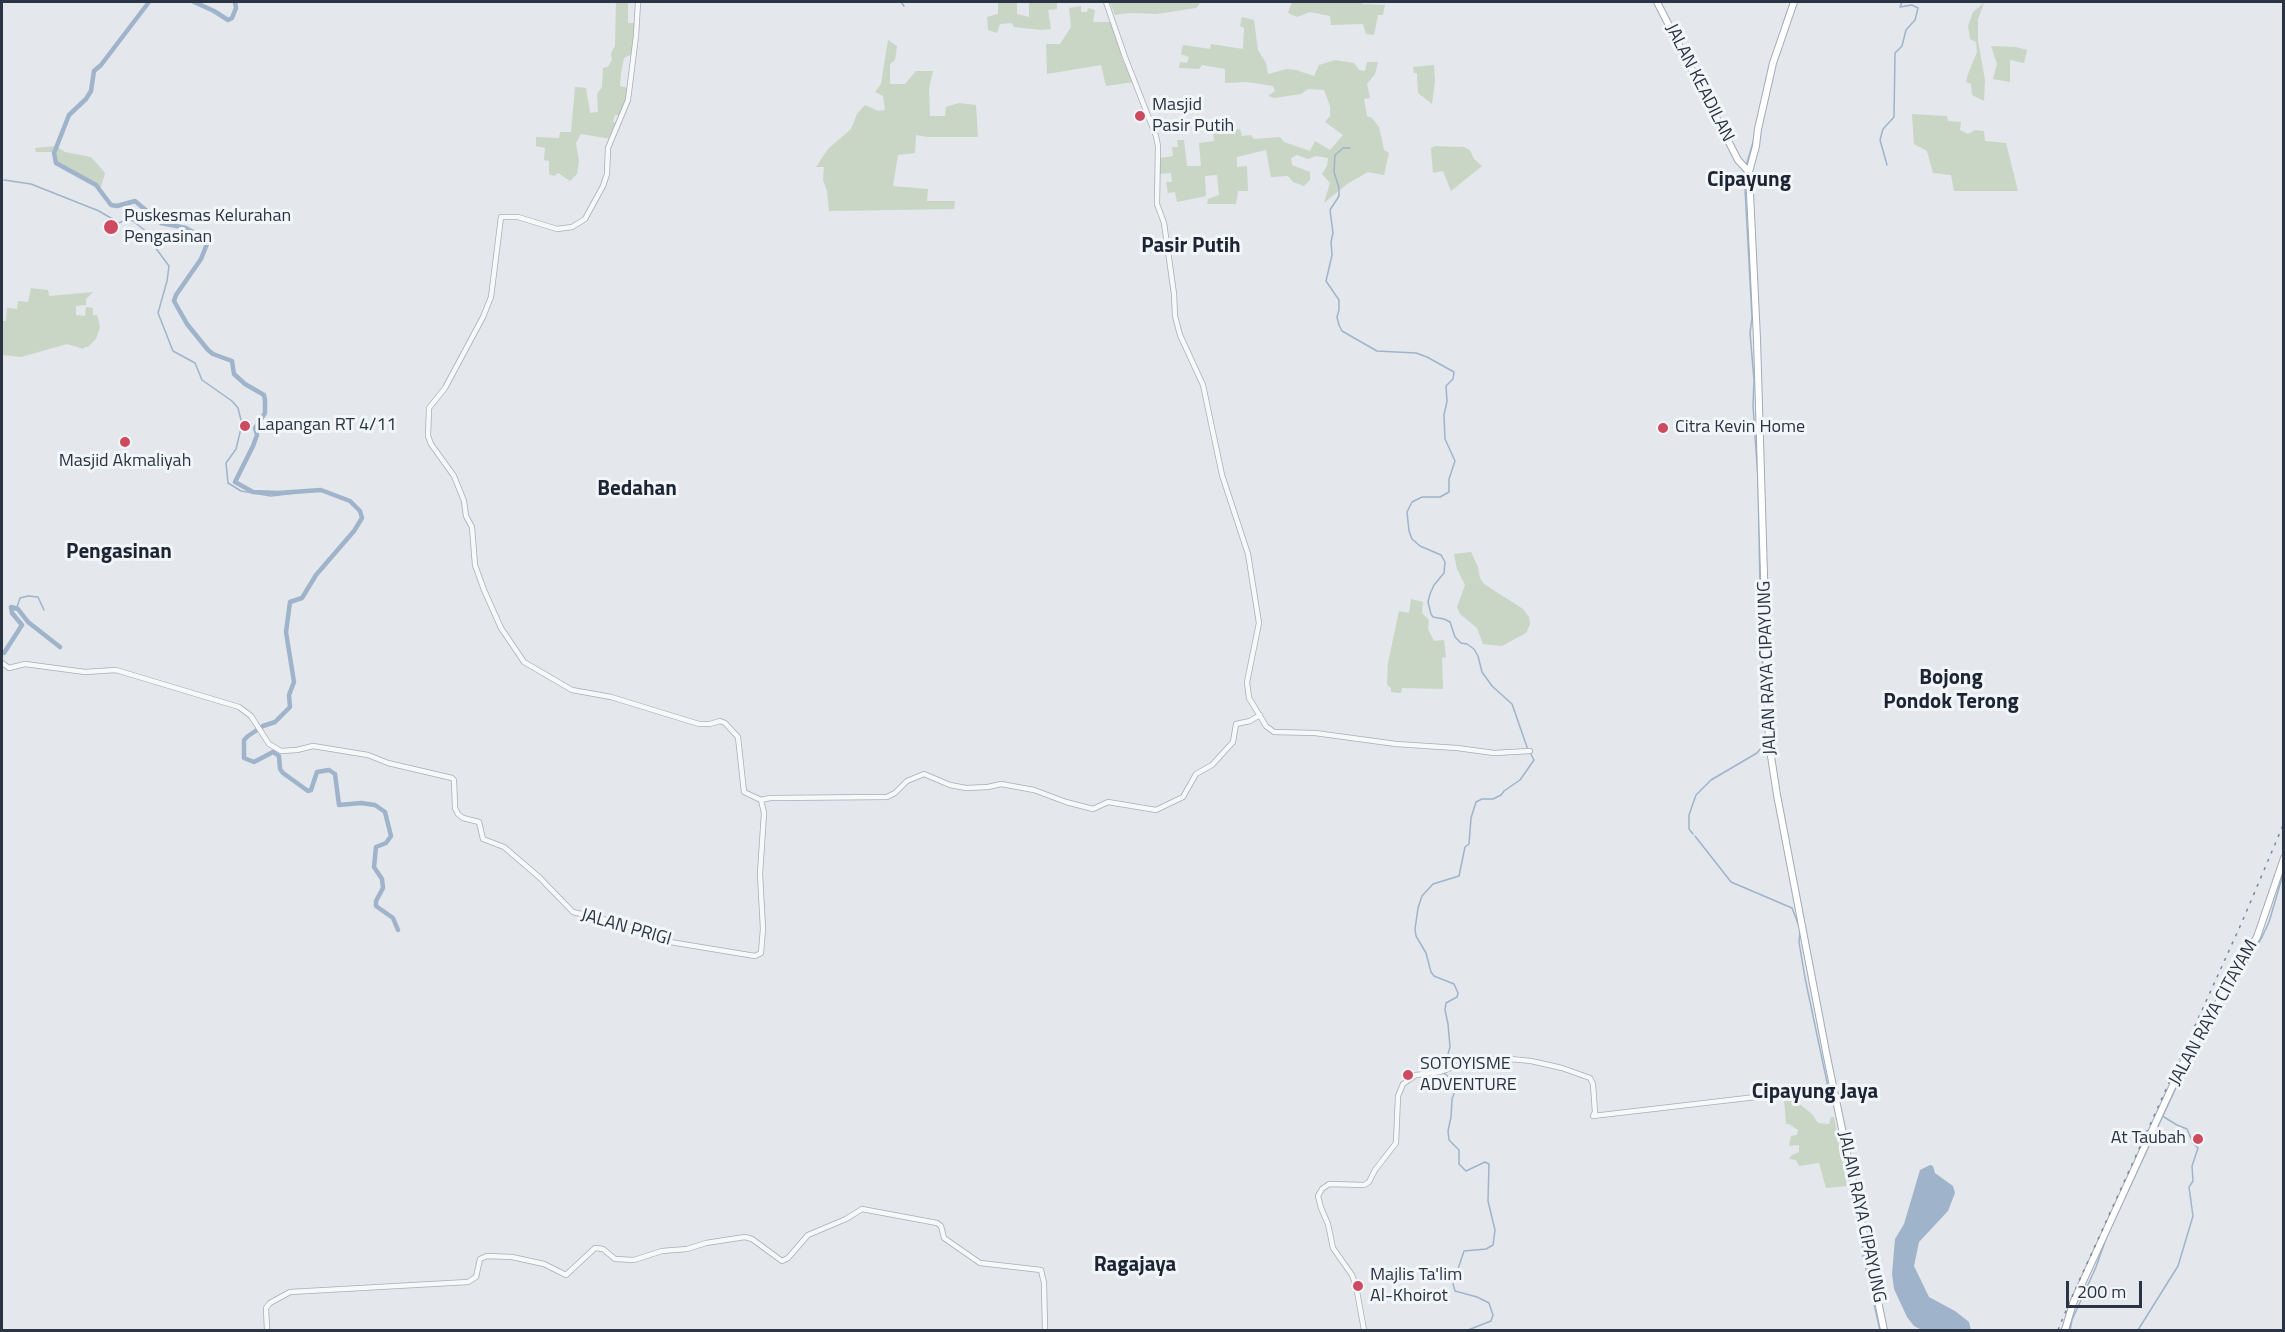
<!DOCTYPE html>
<style>
body{margin:0}
#map{position:relative;width:2285px;height:1332px;overflow:hidden;background:#e4e7eb;font-family:"Titillium Web",sans-serif}
canvas{display:block}
.frame{position:absolute;inset:0;border:3px solid #2b3444;pointer-events:none}
.scale{position:absolute;left:2066px;top:1281px;width:76px;height:27px;box-sizing:border-box;border:3px solid #2b3444;border-top:0;padding-left:8px;font-size:18px;line-height:21px;white-space:nowrap;color:#2b3444;-webkit-text-stroke:4px #f3f6f9;paint-order:stroke}
</style>
<div id="map">
<canvas width="2285" height="1332"></canvas>
<div class="frame"></div>
<div class="scale">200 m</div>
</div>
<script>
const ctx = document.querySelector('canvas').getContext('2d');
ctx.lineJoin = 'round';
function fillPath(path, color) { ctx.fillStyle = color; ctx.fill(path, 'evenodd'); }
const toPath = rows => new Path2D(rows.map(r => 'M' + r).join(''));
function trace(path, color, width, dash) { ctx.strokeStyle = color; ctx.lineWidth = width; ctx.lineCap = dash ? 'butt' : 'round'; ctx.setLineDash(dash || []); ctx.stroke(path); }
function write(font, color, halo, rows, align = 'center') {
  ctx.font = font + ' "Titillium Web",sans-serif'; ctx.lineWidth = 6; ctx.setLineDash([]); ctx.textBaseline = 'middle'; ctx.strokeStyle = halo; ctx.fillStyle = color; for (const [text, x, y, turn = 0] of rows) {
    ctx.save(); ctx.translate(x, y); ctx.rotate((+turn || 0) * Math.PI / 180); ctx.textAlign = isNaN(turn) ? turn : align; if (halo) ctx.strokeText(text, 0, 0); ctx.fillText(text, 0, 0); ctx.restore();
  }
}
const green = toPath([
 [616,2,628,2,628,23,635,23,632,54,624,58,621,72,620,86,628,88,624,108,621,116,615,115,613,122,617,123,611,139,581,134,576,143,579,161,577,174,570,181,558,173,554,176,549,174,549,161,544,160,545,148,536,146,536,137,559,138,560,132,571,132,575,87,586,88,590,113,598,112,597,94,602,87,603,68,608,67,612,60,611,53,615,46],
 [998,2,1017,2,1017,14,1029,17,1029,2,1057,2,1057,9,1048,10,1051,29,1041,30,1014,27,1012,23,1000,24,997,33,988,30,987,17,998,14],
 [1110,2,1199,2,1199,5,1196,8,1156,14,1130,13,1115,15],
 [1292,2,1362,2,1362,4,1385,5,1383,15,1378,15,1374,35,1366,34,1363,24,1331,25,1330,16,1310,12,1297,17,1288,13],
 [1984,3,1978,19,1978,41,1985,80,1984,101,1972,95,1971,84,1966,82,1968,74,1977,52,1976,42,1970,39,1968,26,1973,12],
 [1081,6,1081,12,1087,12,1088,8,1095,10,1093,22,1111,22,1119,42,1122,59,1134,82,1106,86,1101,65,1047,74,1046,44,1060,44,1071,27,1069,8],
 [1242,17,1254,20,1258,50,1266,63,1268,74,1287,69,1296,70,1314,76,1319,65,1335,60,1354,63,1359,70,1365,71,1367,62,1378,62,1375,74,1367,84,1370,98,1364,99,1367,116,1372,118,1379,127,1384,150,1389,153,1384,175,1368,172,1347,184,1324,203,1330,183,1322,174,1327,166,1328,158,1316,156,1308,159,1297,155,1291,158,1292,165,1310,172,1310,180,1304,186,1293,182,1288,176,1271,177,1266,150,1237,157,1237,167,1247,166,1248,191,1238,191,1236,204,1207,204,1208,199,1219,195,1217,175,1205,176,1206,196,1177,202,1175,192,1168,193,1166,182,1172,182,1171,173,1157,174,1160,158,1173,156,1172,147,1178,147,1177,140,1184,140,1187,166,1201,166,1199,143,1214,141,1213,133,1240,129,1242,136,1251,135,1254,139,1280,137,1284,142,1310,151,1315,141,1330,150,1343,135,1325,122,1330,116,1330,106,1324,90,1308,89,1301,94,1274,98,1268,96,1275,91,1273,86,1247,82,1225,83,1225,69,1202,65,1199,69,1179,68,1180,62,1187,63,1189,57,1181,54,1183,45,1210,49,1211,44,1243,49,1244,28,1240,26],
 [888,40,897,46,895,60,890,64,890,84,905,84,916,71,933,71,929,88,930,116,945,116,946,107,959,103,976,105,978,137,927,137,916,135,915,153,898,155,893,186,928,189,927,201,955,201,954,209,829,211,827,191,823,180,824,167,816,167,828,149,851,129,857,114,865,105,878,111,885,110,883,96,875,92,881,84],
 [1991,46,2016,47,2027,50,2024,63,2010,60,2010,82,1993,79,1997,64],
 [1434,65,1435,81,1432,104,1418,93,1417,73,1414,73,1413,67],
 [1912,114,1947,116,1948,121,1961,122,1960,130,1968,134,1975,130,1984,131,1985,141,2006,143,2018,191,1954,191,1951,175,1933,173,1927,151,1914,144],
 [56,146,65,152,91,157,105,173,100,190,96,185,86,182,72,171,60,165,54,160,53,152,36,152,35,148],
 [1435,146,1464,147,1470,150,1474,159,1482,166,1451,191,1443,171,1433,173,1431,148],
 [31,288,48,290,49,296,93,292,86,299,86,305,76,306,76,315,85,316,86,307,93,308,93,315,97,315,100,327,96,339,88,347,84,347,84,349,67,344,21,357,2,355,2,321,6,321,7,308,17,309,18,301,28,302],
 [1471,552,1478,567,1480,578,1484,584,1523,609,1529,617,1530,624,1526,633,1502,646,1483,644,1477,628,1460,614,1457,607,1465,585,1457,569,1454,554],
 [1411,599,1423,602,1422,613,1429,620,1428,629,1434,641,1444,640,1446,657,1442,658,1443,689,1402,688,1401,693,1391,692,1391,688,1387,685,1388,663,1399,611,1409,613],
 [1795,1096,1797,1102,1812,1114,1818,1123,1829,1124,1831,1117,1834,1117,1847,1186,1826,1188,1819,1163,1799,1166,1796,1160,1789,1159,1792,1155,1799,1152,1799,1145,1789,1146,1791,1136,1797,1135,1798,1130,1789,1124,1786,1124,1784,1099]
]);
const water = toPath([
 [1930,1165,1933,1166,1935,1173,1953,1186,1955,1193,1948,1211,1919,1242,1914,1266,1929,1297,1955,1311,1969,1322,1971,1330,1922,1330,1914,1326,1907,1317,1894,1289,1892,1274,1895,1239,1904,1224,1920,1170]
]);
const stream = toPath([
 [901,2,904,6],
 [1783,24,1791,2],
 [1350,148,1343,148,1335,155,1334,172,1339,188,1339,196,1330,210,1333,233,1331,242,1332,255,1326,281,1339,300,1339,310,1337,317,1339,325,1342,331,1377,351,1416,353,1427,357,1454,372,1453,379,1446,386,1447,401,1444,415,1445,439,1455,461,1449,479,1449,492,1440,497,1422,497,1412,502,1407,512,1409,531,1412,539,1420,546,1441,555,1445,562,1444,573,1434,585,1430,594,1428,602,1431,614,1433,617,1444,619,1450,622,1455,637,1461,643,1467,644,1474,649,1478,656,1482,672,1492,686,1512,704,1527,747,1534,760,1520,780,1504,791,1501,795,1493,799,1482,799,1476,802,1471,818,1469,844,1465,847,1459,876,1433,884,1422,896,1418,908,1415,929,1416,936,1426,953,1431,972,1434,976,1454,984,1458,993,1457,997,1446,1003,1445,1010,1448,1024,1450,1047,1448,1054,1439,1065,1442,1069],
 [1887,165,1880,140,1883,129,1894,117,1895,53,1902,46,1906,30,1915,20,1918,8,1912,5,1900,7,1902,2],
 [1746,166,1754,139],
 [1744,170,1752,318,1750,333,1754,380,1753,406,1758,479,1761,641,1764,692],
 [4,180,31,184,99,211,119,223,129,218,151,235,152,243,169,266,167,281,158,313,173,351,195,363,202,380,232,401,238,408,242,424,236,449,226,463,228,483,241,491,271,496,321,490,342,499],
 [15,607,17,607,20,598,28,596,38,597,44,610],
 [1765,697,1766,728],
 [1693,834,1689,829,1689,815,1696,795,1711,780,1757,753,1766,742,1766,733],
 [1695,836,1731,882,1792,908,1799,926],
 [1800,931,1799,942,1805,978,1828,1087,1830,1090],
 [2197,1045,2262,937,2269,922,2284,871],
 [1444,1073,1451,1079,1455,1091,1452,1099,1451,1117,1448,1131,1449,1140,1459,1150,1459,1164,1466,1171,1485,1162,1489,1164,1488,1201,1495,1230,1493,1245,1486,1249,1464,1251,1453,1284,1455,1291,1477,1297,1489,1303,1493,1315,1491,1321,1468,1330],
 [1832,1100,1835,1110],
 [1846,1164,1861,1234,1863,1256,1880,1330],
 [2070,1330,2072,1320,2096,1267,2107,1236,2194,1049],
 [2138,1330,2178,1266,2193,1216,2189,1187,2193,1181,2192,1166,2198,1148,2193,1143,2187,1129,2177,1125,2164,1117]
]);
const river = toPath([
 [149,2,101,65,94,71,91,91,86,99,69,115,54,153,56,163,96,185,111,205,117,206,135,201,161,223,186,228,205,239,207,244,201,259,176,295,174,301,187,324,208,350,213,354,232,361,234,374,245,384,264,395,265,400,265,413,255,428,257,435,253,446,235,482,253,492,278,493,321,490,350,501,360,511,362,518,354,531,316,575,302,598,290,602,286,632,294,682,289,695,290,707,275,722,263,726,248,736,244,740,244,758,254,762,273,752,279,756,280,769,283,773,308,791,311,790,317,772,329,770,335,774,339,805,361,803,375,805,385,812,391,836,386,843,376,847,374,867,382,879,383,888,376,901,376,906,393,918,398,930],
 [194,2,214,11,228,20,232,18,236,8,235,2],
 [2,652,4,653,22,625,12,613,11,607,18,609,28,622,60,647]
]);
const minor = toPath([
 [638,2,636,36,628,100,608,148,607,174,603,186,585,219,572,227,557,229,518,217,501,217,491,297,483,317,445,388,429,408,428,436,431,444,454,476,464,501,466,516,472,527,475,565,484,590,501,628,524,662,572,690,611,697,699,724,710,724,720,721,725,723,738,737,744,792,761,800],
 [1106,2,1125,57,1156,136,1158,146,1157,204,1164,223,1174,294,1175,316,1180,335,1203,385,1222,475,1248,554,1259,623,1247,682,1249,698,1266,726,1274,732,1315,733,1396,744,1457,748,1494,753,1530,751],
 [2,663,9,668,25,664,85,672,116,670,239,707,251,716,269,744,281,751,297,750,313,746,368,755,388,763,452,778,454,780,455,808,458,814,463,818,479,822,483,839,504,847,539,877,573,912,619,923,670,942,755,956,761,953,763,929,760,874,764,813,761,800],
 [761,800,770,798,887,797,895,793,907,781,924,774,950,785,966,788,988,787,1001,784,1034,790,1066,802,1093,809,1108,802,1156,810,1183,797,1196,774,1212,765,1233,742,1236,724,1250,721,1260,715],
 [1593,1116,1816,1090,1823,1091,1837,1102],
 [267,1330,266,1308,270,1303,290,1292,468,1282,476,1277,480,1259,487,1256,512,1257,544,1264,566,1275,595,1248,603,1249,615,1259,634,1260,662,1251,687,1249,706,1243,745,1237,752,1239,782,1261,788,1258,808,1235,846,1219,862,1209,937,1223,941,1226,944,1238,980,1263,1041,1270,1044,1283,1045,1330],
 [1364,1330,1356,1286,1352,1275,1333,1248,1328,1224,1321,1208,1318,1196,1322,1189,1329,1184,1364,1185,1369,1182,1375,1170,1396,1143,1398,1096,1403,1084,1416,1075,1440,1072,1473,1060,1510,1059,1531,1061,1562,1068,1590,1078,1593,1084,1595,1112,1593,1116]
]);
const major = toPath([
 [1657,2,1738,160,1749,172],
 [1794,2,1773,63,1758,129,1756,146,1749,172,1757,339,1769,743,1777,795,1827,1057,1884,1330],
 [2065,1330,2073,1303,2184,1061,2257,937,2284,858]
]);
const rail = toPath([
 [2058,1330,2070,1301,2242,922,2284,823]
]);
const markers = [
 [1140,116,6,"#ce4b5f"],
 [111,227,8,"#ce4b5f"],
 [245,426,6,"#ce4b5f"],
 [1663,428,6,"#ce4b5f"],
 [125,442,6,"#ce4b5f"],
 [1408,1075,6,"#ce4b5f"],
 [2198,1139,6,"#ce4b5f"],
 [1358,1286,6,"#ce4b5f"]
];
const streetNames = [
 ["JALAN KEADILAN",1699,83,63],
 ["JALAN RAYA CIPAYUNG",1768,668,-92],
 ["JALAN PRIGI",626,928,16],
 ["JALAN RAYA CITAYAM",2214,1013,-61],
 ["JALAN RAYA CIPAYUNG",1861,1217,78]
];
const poiNames = [
 ["Masjid",1152,106],
 ["Pasir Putih",1152,127],
 ["Puskesmas Kelurahan",124,217],
 ["Pengasinan",124,238],
 ["Lapangan RT 4/11",257,426],
 ["Citra Kevin Home",1675,428],
 ["Masjid Akmaliyah",125,462,"center"],
 ["SOTOYISME",1420,1065],
 ["ADVENTURE",1420,1086],
 ["At Taubah",2186,1139,"right"],
 ["Majlis Ta'lim",1370,1276],
 ["Al-Khoirot",1370,1297]
];
const quarterNames = [
 ["Cipayung",1749,181],
 ["Pasir Putih",1191,247],
 ["Bedahan",637,490],
 ["Pengasinan",119,553],
 ["Bojong",1951,679],
 ["Pondok Terong",1951,703],
 ["Cipayung Jaya",1815,1093],
 ["Ragajaya",1135,1266]
];
fillPath(green, '#c9d5c5');
fillPath(water, '#9fb4cb');
trace(stream, '#9fb4cb', 1.5);
trace(river, '#9fb4cb', 4.5);
trace(minor, '#a9aeb6', 6);
trace(major, '#a3abb7', 8);
trace(minor, '#f6f8fa', 4.5);
trace(major, '#fff', 6);
trace(rail, '#7d8695', 1.5, [3, 6]);
for (const [x, y, r, color] of markers) { const dot = new Path2D(); dot.arc(x, y, r, 0, 2 * Math.PI); ctx.fillStyle = color; ctx.fill(dot); trace(dot, '#f3f6f9', 2); }
write('18px', '#2b3444', '#f3f6f9', streetNames);
write('18px', '#2b3444', '#f3f6f9', poiNames, 'left');
write('bold 21px', '#1d2535', '#f3f6f9', quarterNames);
</script>
